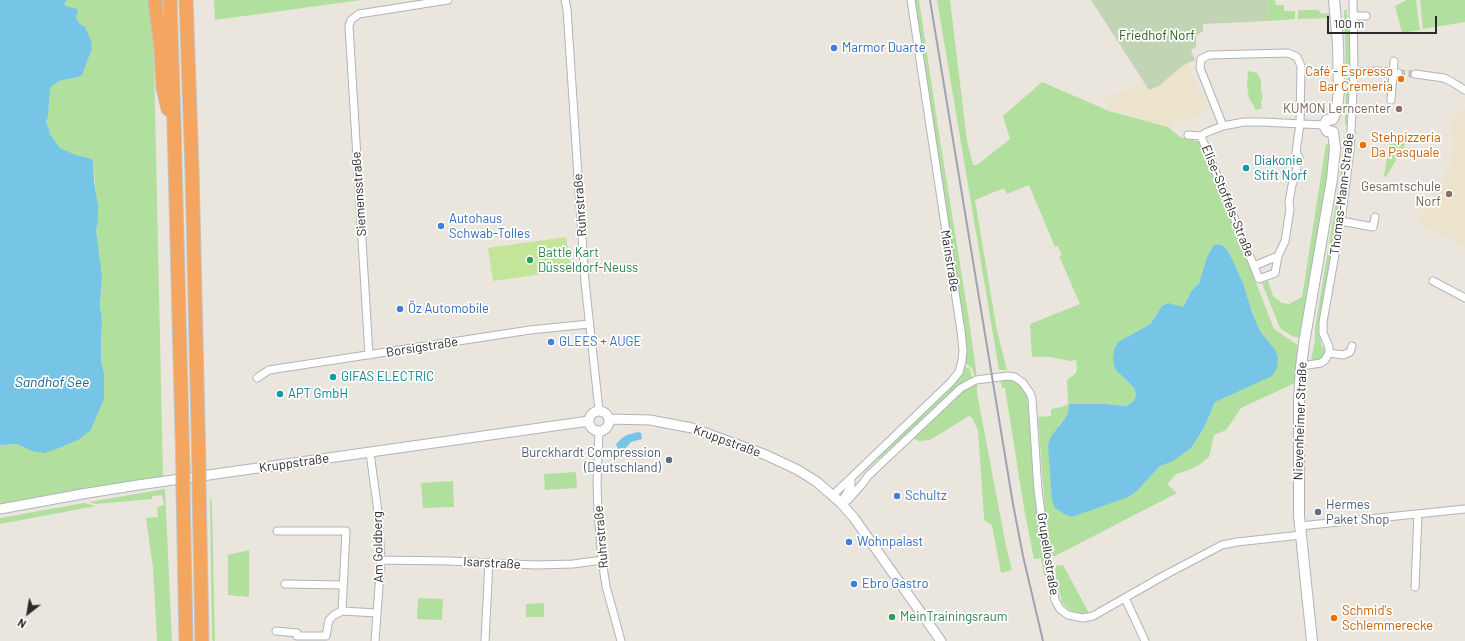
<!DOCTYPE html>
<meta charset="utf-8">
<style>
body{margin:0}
#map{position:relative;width:1465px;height:641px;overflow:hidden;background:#ebe6dd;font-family:Barlow,sans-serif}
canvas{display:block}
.north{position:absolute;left:8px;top:593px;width:40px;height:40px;-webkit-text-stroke:3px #fff;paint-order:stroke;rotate:211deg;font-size:11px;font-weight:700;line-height:16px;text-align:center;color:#2a2a2a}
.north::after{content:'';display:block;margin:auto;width:14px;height:18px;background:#2a2a2a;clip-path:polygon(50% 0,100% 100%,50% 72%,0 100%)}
.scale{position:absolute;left:1327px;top:16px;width:110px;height:18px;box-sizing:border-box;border:2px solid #2a2a2a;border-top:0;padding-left:5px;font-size:12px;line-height:14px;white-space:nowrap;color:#2a2a2a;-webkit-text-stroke:3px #fff;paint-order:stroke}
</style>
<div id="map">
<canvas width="1465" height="641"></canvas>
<div class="north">N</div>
<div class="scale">100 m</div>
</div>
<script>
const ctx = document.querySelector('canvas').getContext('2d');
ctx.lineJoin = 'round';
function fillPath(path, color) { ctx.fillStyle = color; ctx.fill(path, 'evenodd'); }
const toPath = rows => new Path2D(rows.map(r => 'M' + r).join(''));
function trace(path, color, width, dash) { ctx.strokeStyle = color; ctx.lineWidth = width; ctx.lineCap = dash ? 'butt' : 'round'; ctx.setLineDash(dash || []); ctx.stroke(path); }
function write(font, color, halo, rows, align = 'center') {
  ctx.font = font + ' Barlow,sans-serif'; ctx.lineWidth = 3.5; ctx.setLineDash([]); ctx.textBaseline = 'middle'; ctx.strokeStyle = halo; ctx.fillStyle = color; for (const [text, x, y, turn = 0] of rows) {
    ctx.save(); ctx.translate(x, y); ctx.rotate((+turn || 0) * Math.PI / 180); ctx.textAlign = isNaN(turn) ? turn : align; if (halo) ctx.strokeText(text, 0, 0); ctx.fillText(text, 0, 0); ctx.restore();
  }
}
const education = toPath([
 [1188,63,1200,93,1207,90,1214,108,1168,127,1109,111,1103,99,1144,82,1150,90,1159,86,1182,66],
 [1465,109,1465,247,1418,222,1450,165,1454,146,1451,123]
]);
const green = toPath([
 [67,0,149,0,152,25,154,61,163,478,0,506,0,445,17,444,32,451,91,430,104,399,104,373,101,361,101,338,102,320,100,306,102,275,96,230,98,222,93,160,89,158,76,155,60,148,48,133,49,129,46,122,48,117,50,88,59,81,78,77,91,40,85,27,80,24,76,18,75,8,66,6,64,4],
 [214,0,361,0,215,20],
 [914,0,919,0,938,127,969,320,976,370,976,377,975,378,972,368,965,363,966,356,964,330],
 [937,0,950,0,967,141,973,165,977,165,1010,139,1003,116,1042,82,1109,111,1168,127,1180,137,1201,142,1274,329,1299,346,1295,383,1241,408,1226,430,1214,435,1209,457,1199,465,1189,470,1176,474,1167,484,1177,493,1055,556,1051,556,1046,525,1038,417,1051,416,1051,409,1062,407,1068,404,1067,380,1076,373,1077,368,1076,360,1071,361,1050,357,1032,357,1030,324,1080,304,1059,256,1062,255,1058,246,1055,247,1029,185,1007,194,1004,188,975,200,997,331,1007,370,999,370],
 [1217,244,1222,245,1228,251,1243,283,1252,312,1260,331,1276,351,1221,398,1215,402,1204,428,1191,448,1173,460,1160,466,1137,491,1072,517,1052,501,1049,457,1059,425,1065,418,1068,413,1069,404,1106,404,1126,406,1134,401,1136,395,1134,388,1122,376,1113,359,1114,349,1118,342,1150,324,1156,314,1169,303,1183,307,1192,290,1199,283,1206,260,1210,251,1213,246],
 [1267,0,1275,0,1276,5,1284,5,1284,11,1295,11,1295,19,1269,21],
 [1407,0,1416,0,1420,30,1402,33,1395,6],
 [1420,0,1465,0,1465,22,1423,29],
 [1298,10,1318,10,1322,14,1330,13,1330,18,1298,19],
 [1344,10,1347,10,1347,26,1349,26,1350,64,1348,71,1351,78,1349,82,1347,125,1345,125,1346,76],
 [1248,71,1257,73,1261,81,1261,90,1263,98,1261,100,1262,108,1256,110,1249,98,1247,86],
 [1345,134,1347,134,1346,150,1338,216,1336,222,1318,330,1322,346,1324,348,1326,354,1321,360,1314,361,1311,361,1315,340,1315,328,1340,178],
 [1391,134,1406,143,1386,177,1384,176],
 [1326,144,1330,144,1331,157,1300,338,1292,336,1280,328,1262,283,1268,281,1273,296,1282,303,1289,304,1302,297],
 [964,366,970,369,972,379,960,385,907,434,859,476,858,475,956,381],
 [1000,379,1010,380,1018,383,1022,387,1027,395,1038,524,1047,576,1044,576,1041,558,1034,559,1024,508,1005,388,1002,388],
 [974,385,977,385,977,393,1006,546,1012,570,1001,573,992,525,985,521,984,518,978,430,972,418,969,416,930,440,919,441,912,438,968,387],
 [576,472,577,488,545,490,544,474],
 [453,481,454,507,423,508,421,483],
 [165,489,172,641,157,641,153,568,146,518,158,517,157,507,164,505,162,495,152,496,152,499,95,504,89,502],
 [210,498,211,498,212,505,215,641,213,641,212,640],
 [84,503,96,506,0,524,0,518],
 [249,550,249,597,228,595,228,555],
 [1063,565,1089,613,1075,613,1068,609,1062,602,1057,584,1055,566],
 [418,598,443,599,442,620,417,619],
 [544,603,544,617,526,617,526,604]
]);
const cemetery = toPath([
 [1091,0,1267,0,1269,21,1203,24,1203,31,1196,36,1196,47,1191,50,1195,60,1182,66,1159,86,1149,90]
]);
const pitch = toPath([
 [566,237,571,270,493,281,488,248]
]);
const water = toPath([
 [0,0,67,0,64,4,66,6,75,8,78,11,76,18,80,24,85,27,91,40,92,48,82,75,78,77,59,81,50,88,48,117,46,122,49,129,49,133,60,148,76,155,89,158,93,160,94,181,98,207,98,222,96,230,102,275,100,306,102,320,101,338,101,361,104,373,104,399,91,430,78,440,59,448,44,453,32,451,17,444,0,445],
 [1217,244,1222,245,1228,251,1233,261,1243,283,1252,312,1260,331,1276,351,1278,360,1277,368,1272,376,1215,402,1204,428,1191,448,1173,461,1160,466,1137,491,1128,497,1072,517,1066,515,1055,508,1052,501,1048,446,1050,438,1065,418,1068,413,1069,404,1106,404,1126,406,1134,401,1136,395,1134,388,1115,369,1113,359,1114,349,1118,342,1150,324,1162,306,1169,303,1183,307,1192,290,1199,283,1206,260,1210,251,1213,246],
 [638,432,641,433,642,439,631,442,622,452,618,449,616,444,622,438,627,435]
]);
const minorTunnel = toPath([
 [1398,73,1415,74]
]);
const minor = toPath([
 [565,0,567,9,585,282,599,410],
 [1353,16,1366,16],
 [1354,72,1378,71,1398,73],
 [1415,74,1444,78,1452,82,1465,90],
 [1391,100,1394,61],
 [1223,126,1200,68,1201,59,1209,55,1288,53,1297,57,1301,66,1300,124,1296,152,1299,157,1295,177,1292,185,1289,202,1290,209,1285,241,1278,256,1254,266],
 [1188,135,1201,136,1205,133,1223,126,1244,122,1262,122,1324,125],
 [1201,136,1259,279,1275,273,1278,256],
 [1341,221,1373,227,1375,217],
 [1433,281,1465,298],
 [1329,353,1343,355,1350,352,1352,346],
 [369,355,349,26,351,20,359,14,448,0],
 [1301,364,1308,365,1321,363,1325,360,1329,353,1329,347,1323,333,1323,322,1341,221,1350,150,1354,72,1353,0],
 [257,378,269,370,530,330,589,324],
 [599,431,597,483,598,512,602,560,606,586,621,641],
 [370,453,378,512,381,560,375,641],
 [833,495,951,382,959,372,962,361,963,350,961,331,911,0],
 [842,501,851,486,851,478],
 [841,503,848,500,863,483,868,476,961,388,976,380,1008,376,1015,377,1023,383,1030,393,1032,399,1038,490,1045,545,1055,600,1060,609,1068,615,1083,618,1093,616,1165,575,1222,545,1237,542,1301,535],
 [1300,526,1465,509],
 [277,531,346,531,342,611,377,613],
 [381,560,449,561,536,565,573,564,602,560],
 [285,584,343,585],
 [1415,587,1418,514],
 [1125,598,1145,641],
 [276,631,297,633,297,636,326,636,329,620,334,615,342,611],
 [485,641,489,562]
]);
const tertiary = toPath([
 '589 421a10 10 0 1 1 20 0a10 10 0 1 1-20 0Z',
 [609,419,650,420,692,428,766,455,798,470,817,482,841,503,854,518,941,641],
 [0,509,82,494,138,485,589,421]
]);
const secondary = toPath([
 [1333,119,1337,107,1339,91,1338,44,1334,0],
 [1333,132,1327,131,1324,125,1327,120,1333,119],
 [1312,641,1299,516,1299,400,1301,367,1304,343,1332,179,1335,148,1333,132]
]);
const motorway = toPath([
 [155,0,161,50,163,88,168,109],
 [170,0,174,123,183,470],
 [186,0,192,170,199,468],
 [199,486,202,641],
 [183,488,186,641]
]);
const rail = toPath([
 [930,0,1013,504,1023,556,1043,641]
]);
const motorwayBridge = toPath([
 [199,468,199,486],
 [183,470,183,488]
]);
const markers = [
 [834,48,4,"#3f7fe0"],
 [1401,79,4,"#e8710a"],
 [1399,109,4,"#8d6e63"],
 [1363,145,4,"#e8710a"],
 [1246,168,4,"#0f9aa8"],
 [1449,194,4,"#8d6e63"],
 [441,226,4,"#3f7fe0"],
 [530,260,4,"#2e9e5b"],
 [400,309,4,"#3f7fe0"],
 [551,342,4,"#3f7fe0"],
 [333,377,4,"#0f9aa8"],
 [280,394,4,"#0f9aa8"],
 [669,460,4,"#5c6f8a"],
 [897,496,4,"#3f7fe0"],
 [1318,512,4,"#5c6f8a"],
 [849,542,4,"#3f7fe0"],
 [854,584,4,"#3f7fe0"],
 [892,617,4,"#2e9e5b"],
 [1334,618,4,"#e8710a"]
];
const parkNames = [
 ["Friedhof Norf",1157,36]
];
const shopNames = [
 ["Marmor Duarte",842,48],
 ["Autohaus",449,219],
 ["Schwab-Tolles",449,234],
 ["Öz Automobile",408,309],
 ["GLEES + AUGE",559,342],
 ["Schultz",905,496],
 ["Wohnpalast",857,542],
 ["Ebro Gastro",862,584]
];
const foodNames = [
 ["Café - Espresso",1393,72,"right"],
 ["Bar Cremeria",1393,87,"right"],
 ["Stehpizzeria",1371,138],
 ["Da Pasquale",1371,153],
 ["Schmid's",1342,611],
 ["Schlemmerecke",1342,626]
];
const educationNames = [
 ["KUMON Lerncenter",1391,109],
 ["Gesamtschule",1441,187],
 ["Norf",1441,202]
];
const cultureNames = [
 ["Diakonie",1254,161],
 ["Stift Norf",1254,176],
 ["GIFAS ELECTRIC",341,377],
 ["APT GmbH",288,394]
];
const streetNames = [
 ["Siemensstraße",359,194,-94],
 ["Thomas-Mann-Straße",1342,194,-83],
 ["Elise-Stoffels-Straße",1228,201,68],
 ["Ruhrstraße",580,205,-94],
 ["Mainstraße",950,261,81],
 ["Borsigstraße",422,347,-9],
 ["Nievenheimer Straße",1300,421,-88],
 ["Kruppstraße",727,441,20],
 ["Kruppstraße",294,463,-8],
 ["Ruhrstraße",601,537,-95],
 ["Am Goldberg",378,547,-91],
 ["Grupellostraße",1048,554,81],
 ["Isarstraße",492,563,3]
];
const leisureNames = [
 ["Battle Kart",538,253],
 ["Düsseldorf-Neuss",538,268],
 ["MeinTrainingsraum",900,617]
];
const serviceNames = [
 ["Burckhardt Compression",661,453],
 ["(Deutschland)",661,468],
 ["Hermes",1326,505,"left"],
 ["Paket Shop",1326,520,"left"]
];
const waterNames = [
 ["Sandhof See",52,382]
];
fillPath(education, '#ece3cd');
fillPath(green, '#b1df9d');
fillPath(cemetery, '#c3d4b5');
fillPath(pitch, '#c2e599');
fillPath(water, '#76c5e7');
trace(minorTunnel, '#c4c0b9', 7, [7, 3.5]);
trace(minor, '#b0b3bd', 9);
trace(tertiary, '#b0b3bd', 11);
trace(secondary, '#b0b3bd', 12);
trace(motorway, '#c3c3c3', 15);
trace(minor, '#fff', 7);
trace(tertiary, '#fff', 9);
trace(secondary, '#fff', 10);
trace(motorway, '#f4a55f', 13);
trace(rail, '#a0a2b3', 2);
trace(motorwayBridge, '#c3c3c3', 15, []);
trace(motorwayBridge, '#f4a55f', 13);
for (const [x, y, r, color] of markers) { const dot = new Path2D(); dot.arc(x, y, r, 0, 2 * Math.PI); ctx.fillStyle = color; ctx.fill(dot); trace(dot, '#fff', 1.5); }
write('13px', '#2a631e', '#fff', parkNames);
write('13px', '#366cbe', '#fff', shopNames, 'left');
write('13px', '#c56008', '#fff', foodNames, 'left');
write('13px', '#785e54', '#fff', educationNames, 'right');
write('13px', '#0d838f', '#fff', cultureNames, 'left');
write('13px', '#2a2a2a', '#fff', streetNames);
write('13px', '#27864d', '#fff', leisureNames, 'left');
write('13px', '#4e5e75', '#fff', serviceNames, 'right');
write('italic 14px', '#156493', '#fff', waterNames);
</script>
